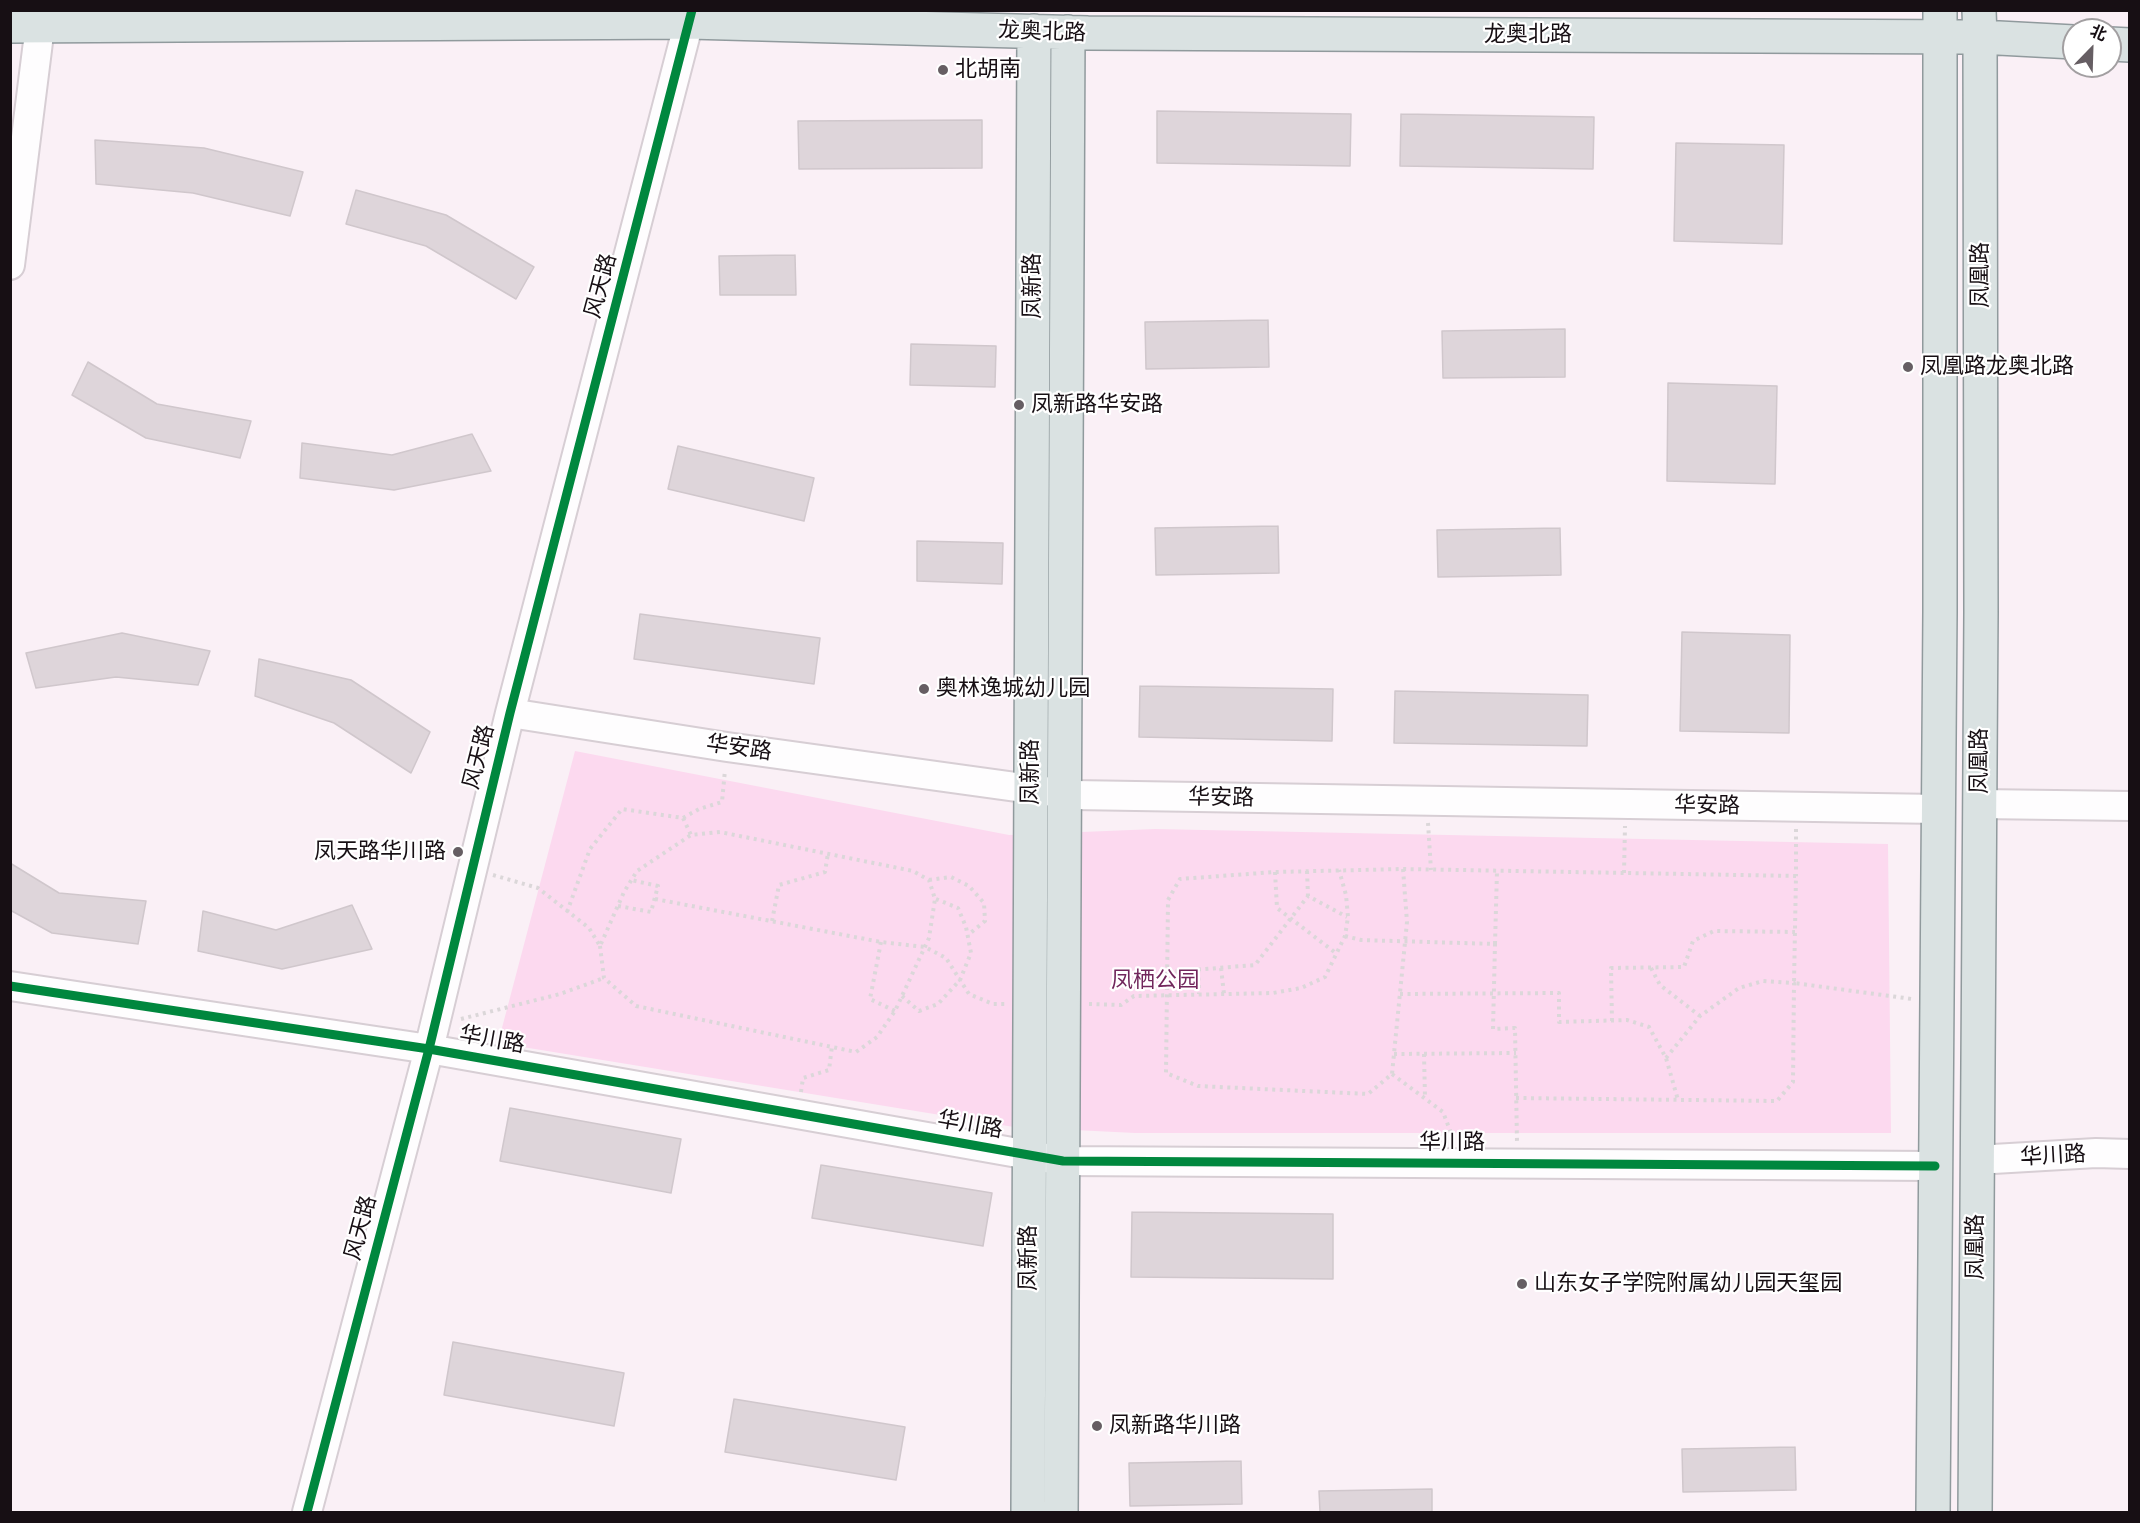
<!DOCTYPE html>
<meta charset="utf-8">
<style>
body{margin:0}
#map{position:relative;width:2140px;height:1523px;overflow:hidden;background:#faf0f6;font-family:Figtree,"Noto Sans SC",sans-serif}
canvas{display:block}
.frame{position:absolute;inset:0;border:12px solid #170f14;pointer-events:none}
.north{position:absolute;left:2062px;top:18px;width:60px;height:60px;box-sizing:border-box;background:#fff;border:2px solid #a29fa1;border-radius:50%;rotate:23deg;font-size:16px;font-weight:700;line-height:24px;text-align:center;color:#170f14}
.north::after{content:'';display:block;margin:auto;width:21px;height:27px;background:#665e63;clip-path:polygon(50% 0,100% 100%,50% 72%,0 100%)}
</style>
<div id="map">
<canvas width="2140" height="1523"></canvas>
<div class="frame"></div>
<div class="north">北</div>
</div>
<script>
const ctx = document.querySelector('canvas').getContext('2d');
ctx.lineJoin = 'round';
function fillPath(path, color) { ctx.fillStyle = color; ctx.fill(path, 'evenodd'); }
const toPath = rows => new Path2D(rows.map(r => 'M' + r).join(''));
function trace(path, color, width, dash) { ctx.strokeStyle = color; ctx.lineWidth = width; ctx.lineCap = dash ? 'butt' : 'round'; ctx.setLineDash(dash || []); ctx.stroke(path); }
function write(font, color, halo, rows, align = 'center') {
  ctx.font = font + ' Figtree,"Noto Sans SC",sans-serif'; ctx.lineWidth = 4.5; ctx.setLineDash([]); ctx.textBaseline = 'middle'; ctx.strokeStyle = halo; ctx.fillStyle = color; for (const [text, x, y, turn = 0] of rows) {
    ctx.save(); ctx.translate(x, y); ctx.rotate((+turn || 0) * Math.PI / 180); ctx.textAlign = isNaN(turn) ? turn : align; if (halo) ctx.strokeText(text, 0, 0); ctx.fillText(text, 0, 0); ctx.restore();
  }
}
const green = toPath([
 [575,751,1009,835,1155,829,1888,844,1891,1133,1135,1133,1014,1127,498,1043]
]);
const building = toPath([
 [1157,111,1351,114,1350,166,1157,163,1157,111],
 [1401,114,1594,117,1593,169,1400,166,1401,114],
 [982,120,982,168,799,169,798,121,982,120],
 [95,140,204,148,303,172,290,216,193,193,96,184,95,140],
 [1676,143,1784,145,1782,244,1674,241,1676,143],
 [356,190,446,215,534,267,516,299,426,246,346,224,356,190],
 [795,255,796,295,720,295,719,256,795,255],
 [1268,320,1269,367,1146,369,1145,322,1268,320],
 [1565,329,1565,377,1443,378,1442,331,1565,329],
 [911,344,996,346,995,387,910,385,911,344],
 [88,362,157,404,251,421,240,458,146,438,72,395,88,362],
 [1668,383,1777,386,1775,484,1667,481,1668,383],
 [472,434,491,471,394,490,300,478,302,443,392,455,472,434],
 [678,446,814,478,804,521,668,489,678,446],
 [1278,526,1279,573,1156,575,1155,528,1278,526],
 [1560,528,1561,575,1438,577,1437,530,1560,528],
 [917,541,1003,543,1002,584,917,581,917,541],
 [640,614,820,638,814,684,634,659,640,614],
 [1682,632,1790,635,1789,733,1680,731,1682,632],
 [122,633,210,651,198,685,116,677,36,688,26,653,122,633],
 [259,659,351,680,430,732,411,773,334,723,255,696,259,659],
 [1140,686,1333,689,1332,741,1139,737,1140,686],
 [1395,691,1588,695,1587,746,1394,743,1395,691],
 [10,863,59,893,146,901,138,944,52,933,10,910,10,863],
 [352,905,372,949,282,969,198,951,203,911,276,930,352,905],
 [510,1108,681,1139,671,1193,500,1161,510,1108],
 [821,1165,992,1193,983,1246,812,1218,821,1165],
 [1132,1212,1333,1214,1333,1279,1131,1277,1132,1212],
 [453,1342,624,1373,614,1426,444,1395,453,1342],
 [734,1399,905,1427,896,1480,725,1452,734,1399],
 [1795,1447,1796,1490,1683,1492,1682,1449,1795,1447],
 [1241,1461,1242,1504,1130,1506,1129,1463,1241,1461],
 [1432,1489,1432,1512,1320,1512,1319,1491,1432,1489]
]);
const path = toPath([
 [683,818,699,809,722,802,725,770],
 [1428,823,1431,870],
 [1796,829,1796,876],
 [1403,869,1407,922,1392,1074,1368,1094,1198,1086,1166,1073,1168,900,1180,879,1275,872,1403,869,1796,876,1794,983,1912,999],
 [1307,871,1308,896],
 [1275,872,1277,908,1337,954],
 [1624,873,1625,826],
 [493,875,538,888,589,928,600,946,624,892,637,871,691,835,720,832,913,871,929,880,935,899,929,938,895,1011,877,1037,856,1052,636,1006,604,978,600,946],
 [929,880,951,877,969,886,984,903,985,921,968,935],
 [655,899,881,942,925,947,946,958,969,994,993,1004,1006,1004],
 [618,906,651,912,658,886,631,880],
 [567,912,590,849,622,809,683,818,691,835],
 [772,921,779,885,825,872,828,853],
 [1345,936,1361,940,1495,944,1493,1029,1515,1028,1517,1142],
 [881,942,870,999,895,1011],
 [1495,944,1497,871],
 [1221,968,1224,994],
 [1651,968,1660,985,1700,1016],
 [1198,970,1199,994],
 [1168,972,1255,965,1308,896,1347,917],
 [1400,994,1559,993,1559,1022,1627,1020,1649,1027,1666,1058,1678,1100],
 [902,996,919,1011,938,1004,960,980,971,953,966,927,958,908,936,899],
 [1089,1004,1121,1005,1134,996,1273,993,1301,988,1325,977,1345,936,1348,917,1346,895,1339,870],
 [461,1019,560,994,604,978],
 [1612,1021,1611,968,1684,967,1693,941,1714,931,1795,932],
 [1394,1054,1516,1053],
 [1424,1054,1425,1097],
 [1392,1074,1443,1112,1451,1133,1451,1142],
 [801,1092,803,1078,829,1070,832,1046],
 [1516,1098,1777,1101,1793,1082,1794,983,1763,981,1739,988,1700,1016,1666,1058]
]);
const minor = toPath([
 [10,265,40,26],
 [510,713,727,747,1074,795,1938,809],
 [1980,804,2130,806],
 [10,986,429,1049,1063,1161,1935,1166],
 [1976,1160,2096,1153,2130,1154],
 [307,1512,429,1049,510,713,692,10]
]);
const major = toPath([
 [10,26,690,22,1088,33,1980,37,2074,42],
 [2110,44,2130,45],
 [1028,1512,1034,31],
 [1061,1512,1068,32],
 [1933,1512,1940,612,1940,10],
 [1975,1512,1981,612,1980,37,1979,10]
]);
const cycleway = toPath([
 [10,986,429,1049,1063,1161,1935,1166],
 [307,1512,429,1049,510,713,692,10]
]);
const markers = [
 [943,70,6,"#665e63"],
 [1908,367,6,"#665e63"],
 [1019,405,6,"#665e63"],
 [924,689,6,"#665e63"],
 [458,852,6,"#665e63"],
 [1522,1284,6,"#665e63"],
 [1097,1426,6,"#665e63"]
];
const streetNames = [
 ["龙奥北路",1042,32,2],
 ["龙奥北路",1528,35],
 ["凤凰路",1981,275,-90],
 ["风天路",601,286,-75],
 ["凤新路",1033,286,-90],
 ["华安路",739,748,8],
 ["风天路",479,757,-76],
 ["凤凰路",1980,761,-90],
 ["凤新路",1031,772,-90],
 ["华安路",1221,798,1],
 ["华安路",1707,806,1],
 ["华川路",492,1040,10],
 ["华川路",970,1125,10],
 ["华川路",1452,1143],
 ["华川路",2053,1156,-3],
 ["风天路",361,1228,-75],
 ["凤凰路",1976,1247,-90],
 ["凤新路",1029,1258,-90]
];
const poiNames = [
 ["北胡南",955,70],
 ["凤凰路龙奥北路",1920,367],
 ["凤新路华安路",1031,405],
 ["奥林逸城幼儿园",936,689],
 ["凤天路华川路",446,852,"right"],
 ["山东女子学院附属幼儿园天玺园",1534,1284],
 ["凤新路华川路",1109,1426]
];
const parkNames = [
 ["凤栖公园",1155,981]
];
fillPath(green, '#fcd9ef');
fillPath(building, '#ded5da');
trace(building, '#d0c7cc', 1.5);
trace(minor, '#d7ced4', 32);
trace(major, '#909a9d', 36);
trace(path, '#dbd7d9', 4, [3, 4.5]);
trace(minor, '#fefdfe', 28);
trace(major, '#dae2e2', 33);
trace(cycleway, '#00873e', 9);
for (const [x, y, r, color] of markers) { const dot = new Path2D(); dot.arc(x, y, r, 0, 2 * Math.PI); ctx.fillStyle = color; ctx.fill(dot); trace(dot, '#fff', 2); }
write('22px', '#170f14', '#fff', streetNames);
write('22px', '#170f14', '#fff', poiNames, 'left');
write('22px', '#71265c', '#fff', parkNames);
</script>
